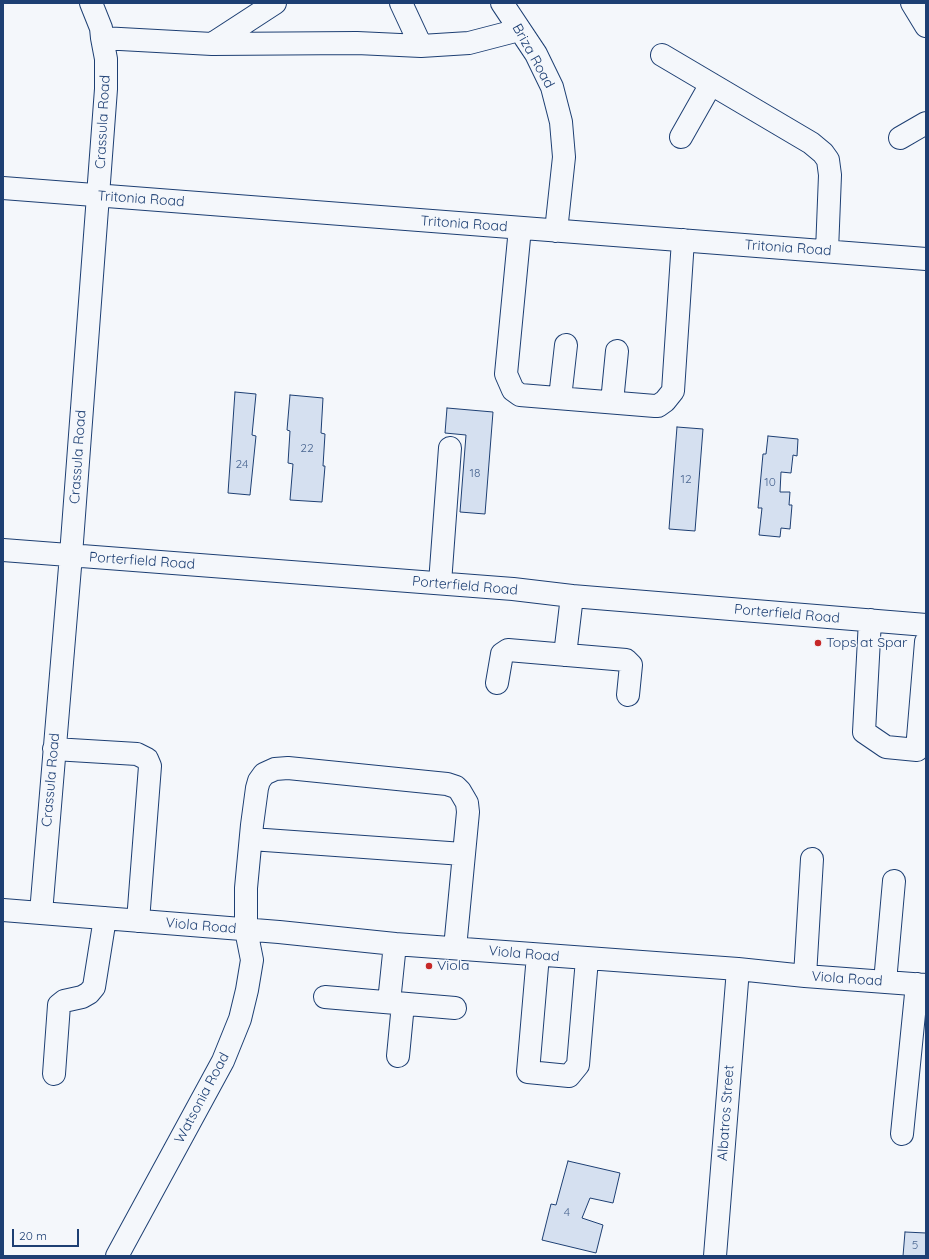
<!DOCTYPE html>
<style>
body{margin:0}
#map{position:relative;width:929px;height:1259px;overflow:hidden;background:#f4f7fb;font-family:Quicksand,sans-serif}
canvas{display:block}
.frame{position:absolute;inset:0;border:4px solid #1d3f73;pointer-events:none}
.scale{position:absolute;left:12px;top:1229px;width:67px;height:18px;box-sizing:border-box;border:2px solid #1d3f73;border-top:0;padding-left:5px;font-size:12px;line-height:14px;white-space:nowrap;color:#1d3f73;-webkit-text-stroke:3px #f4f7fb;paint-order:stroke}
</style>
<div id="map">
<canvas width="929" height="1259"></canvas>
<div class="frame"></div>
<div class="scale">20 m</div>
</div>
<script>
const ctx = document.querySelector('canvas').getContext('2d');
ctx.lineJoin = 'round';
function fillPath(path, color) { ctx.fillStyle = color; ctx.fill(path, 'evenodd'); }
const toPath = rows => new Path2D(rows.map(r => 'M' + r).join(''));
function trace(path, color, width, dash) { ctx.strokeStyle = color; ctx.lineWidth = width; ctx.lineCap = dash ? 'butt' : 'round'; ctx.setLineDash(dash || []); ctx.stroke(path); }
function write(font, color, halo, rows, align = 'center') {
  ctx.font = font + ' Quicksand,sans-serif'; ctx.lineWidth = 3; ctx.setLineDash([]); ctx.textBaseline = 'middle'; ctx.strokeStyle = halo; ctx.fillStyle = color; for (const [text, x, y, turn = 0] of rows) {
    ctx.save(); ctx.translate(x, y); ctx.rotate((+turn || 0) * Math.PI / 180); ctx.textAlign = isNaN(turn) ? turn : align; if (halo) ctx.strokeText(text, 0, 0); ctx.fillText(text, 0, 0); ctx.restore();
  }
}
const building = toPath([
 [235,392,256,394,252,435,256,436,250,495,228,493,235,392],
 [290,395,323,398,321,433,325,434,323,466,325,466,322,502,290,500,293,464,288,463,290,431,287,430,290,395],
 [447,408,493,412,485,514,460,512,466,435,445,433,447,408],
 [677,427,703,429,695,531,669,529,677,427],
 [768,436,798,439,797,456,793,455,791,473,781,472,780,492,790,492,789,505,792,505,790,529,781,528,780,537,759,535,762,508,758,508,763,454,766,454,768,436],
 [568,1161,620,1173,613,1203,590,1198,582,1218,603,1225,596,1253,542,1240,551,1204,556,1205,568,1161],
 [905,1232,926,1233,926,1256,903,1256,905,1232]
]);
const minor = toPath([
 [401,3,421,46],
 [502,3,536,54,552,87,561,122,564,157,556,231],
 [912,3,926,26],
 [102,38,212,44,357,43,421,46,469,43,519,30],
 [212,44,275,3],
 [662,55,811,143,823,153,828,160,830,175,827,251],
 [681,137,711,84],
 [900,138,926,123],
 [3,188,926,259],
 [520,228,506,374,513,390,520,395,655,406,658,406,665,401,673,391,683,240],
 [560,398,566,345],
 [612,402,617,351],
 [3,550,513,589,572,596,926,625],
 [440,583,450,448],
 [870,620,864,732,886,747,917,750,926,642],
 [565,655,572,596],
 [497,683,502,654,508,650,626,660,631,665,628,695],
 [54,749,137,754,147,759,150,766,138,921],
 [251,839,463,854],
 [3,910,279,932,395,944,738,969,805,976,926,985],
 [41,913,71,555,106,89,106,59,102,38,101,28,91,3],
 [538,955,528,1072,569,1076,578,1065,587,959],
 [805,976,812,859],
 [885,982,894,881],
 [325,997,455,1008],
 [389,1002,395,944],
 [398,1056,403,1004],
 [54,1074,59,1005,64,1001,82,997,89,993,94,987,105,918],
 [902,1134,917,984],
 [117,1256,223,1061,240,1019,247,990,252,960,246,930,246,888,252,825,257,788,259,781,264,774,275,769,288,768,447,784,456,787,460,791,467,803,468,812,455,948],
 [715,1256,738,969]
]);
const markers = [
 [818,643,4,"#c62828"],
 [429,966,4,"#c62828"]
];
const numberNames = [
 ["22",307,448],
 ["24",242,464],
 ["18",475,473],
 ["12",686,479],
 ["10",770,482],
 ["4",567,1212],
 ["5",915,1245]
];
const streetNames = [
 ["Briza Road",533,56,61],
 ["Crassula Road",103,122,-87],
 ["Tritonia Road",141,199,4],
 ["Tritonia Road",464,224,4],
 ["Tritonia Road",788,248,4],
 ["Crassula Road",78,457,-86],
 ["Porterfield Road",142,561,4],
 ["Porterfield Road",465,586,5],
 ["Porterfield Road",787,614,5],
 ["Crassula Road",51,780,-85],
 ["Viola Road",201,926,5],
 ["Viola Road",524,954,5],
 ["Viola Road",847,979,4],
 ["Watsonia Road",202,1098,-62],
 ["Albatros Street",726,1113,-86]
];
const poiNames = [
 ["Tops at Spar",826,643],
 ["Viola",437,966]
];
fillPath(building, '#d5e0f0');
trace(building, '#1d3f73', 1);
trace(minor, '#1d3f73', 24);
trace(minor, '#f4f7fb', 22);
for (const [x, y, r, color] of markers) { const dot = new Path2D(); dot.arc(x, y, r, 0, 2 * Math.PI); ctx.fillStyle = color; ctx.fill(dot); trace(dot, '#f4f7fb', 1.5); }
write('12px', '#4b6792', null, numberNames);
write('14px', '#1d3f73', '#f4f7fb', streetNames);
write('14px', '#1d3f73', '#f4f7fb', poiNames, 'left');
</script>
